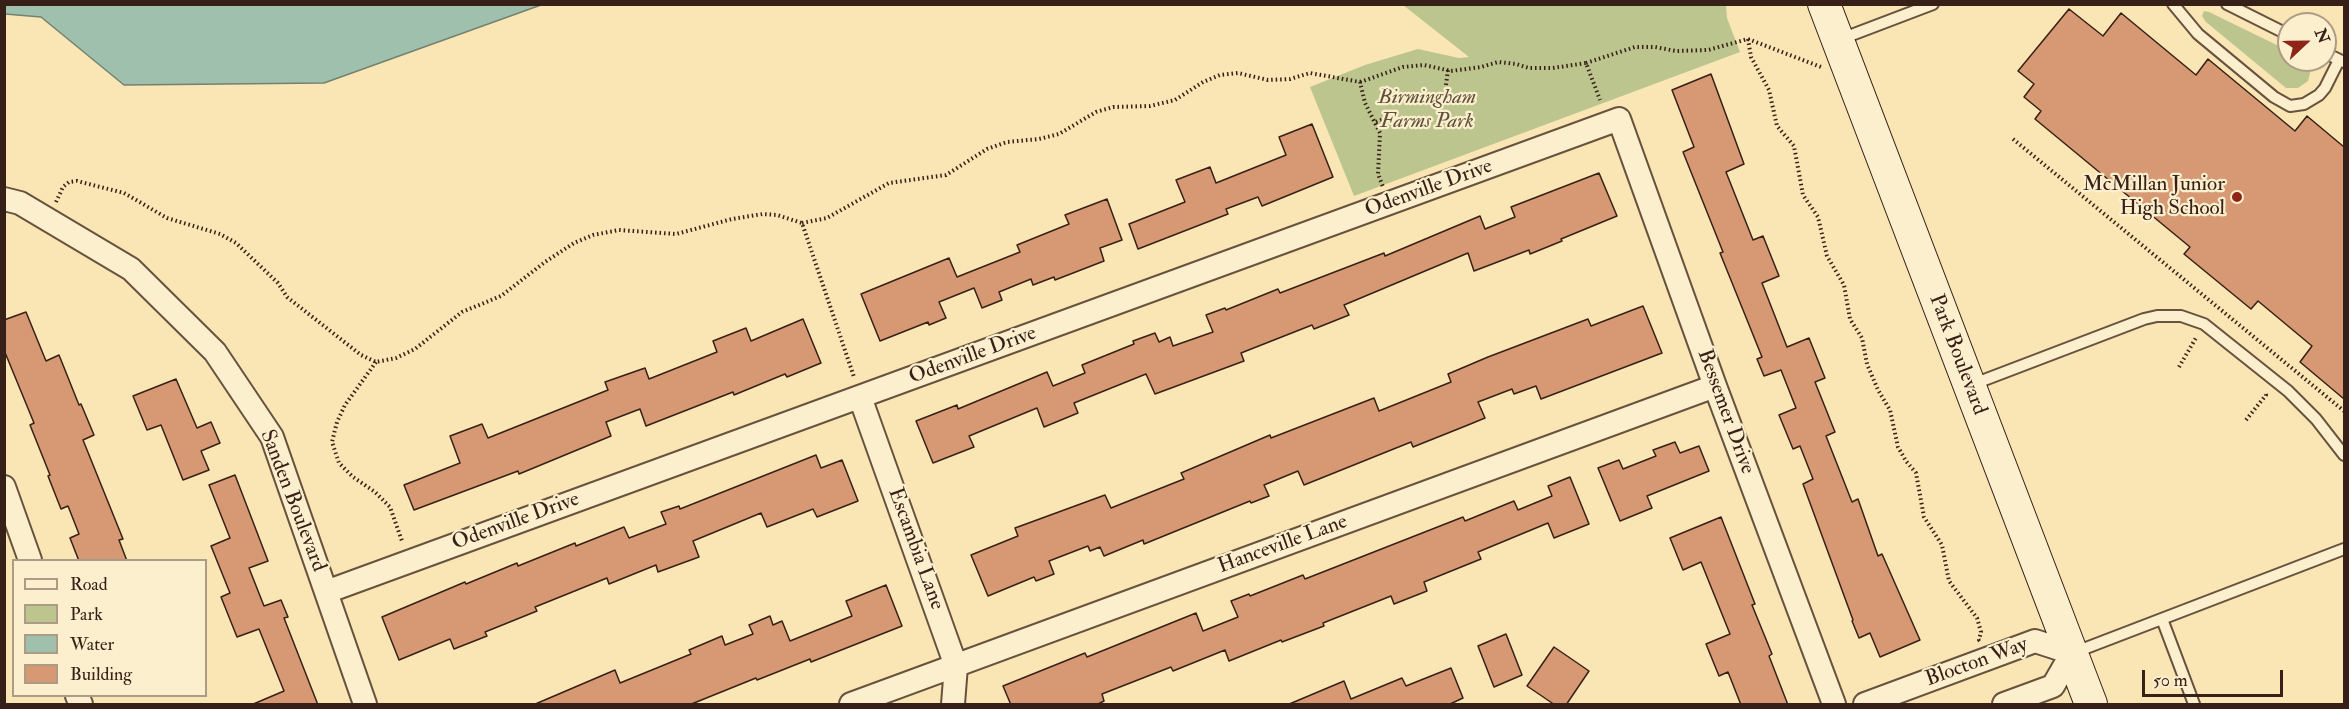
<!DOCTYPE html>
<style>
body{margin:0}
#map{position:relative;width:2349px;height:709px;overflow:hidden;background:#f9e6b4;font-family:"IM FELL Double Pica",serif}
canvas{display:block}
.frame{position:absolute;inset:0;border:6px solid #372017;pointer-events:none}
.legend{position:absolute;left:12px;top:559px;width:195px;height:138px;box-sizing:border-box;background:#fbefce;border:2px solid #ad9c85;margin:0;padding:8px 10px;list-style:none;font-size:18px;color:#372017}
.legend li{display:flex;align-items:center;gap:12px;height:30px}
.legend b{width:30px;border:2px solid #ad9c85}
.north{position:absolute;left:2277px;top:12px;width:60px;height:60px;box-sizing:border-box;background:#fbefce;border:2px solid #ad9c85;border-radius:50%;rotate:68deg;font-size:16px;font-weight:700;line-height:24px;text-align:center;color:#372017}
.north::after{content:'';display:block;margin:auto;width:21px;height:27px;background:#8f2418;clip-path:polygon(50% 0,100% 100%,50% 72%,0 100%)}
.scale{position:absolute;left:2142px;top:670px;width:141px;height:27px;box-sizing:border-box;border:3px solid #372017;border-top:0;padding-left:8px;font-size:18px;line-height:21px;white-space:nowrap;color:#372017;-webkit-text-stroke:4px #fbefce;paint-order:stroke}
</style>
<div id="map">
<canvas width="2349" height="709"></canvas>
<div class="frame"></div>
<ul class="legend">
<li><b style="height:8px;background:#fbefce"></b>Road</li>
<li><b style="height:16px;background:#bcc58e"></b>Park</li>
<li><b style="height:16px;background:#9ec0ad"></b>Water</li>
<li><b style="height:16px;background:#d69973"></b>Building</li>
</ul>
<div class="north">N</div>
<div class="scale">50 m</div>
</div>
<script>
const ctx = document.querySelector('canvas').getContext('2d');
ctx.lineJoin = 'round';
function fillPath(path, color) { ctx.fillStyle = color; ctx.fill(path, 'evenodd'); }
const toPath = rows => new Path2D(rows.map(r => 'M' + r).join(''));
function trace(path, color, width, dash) { ctx.strokeStyle = color; ctx.lineWidth = width; ctx.lineCap = dash ? 'butt' : 'round'; ctx.setLineDash(dash || []); ctx.stroke(path); }
function write(font, color, halo, rows, align = 'center') {
  ctx.font = font + ' "IM FELL Double Pica",serif'; ctx.lineWidth = 4.5; ctx.setLineDash([]); ctx.textBaseline = 'middle'; ctx.strokeStyle = halo; ctx.fillStyle = color; for (const [text, x, y, turn = 0] of rows) {
    ctx.save(); ctx.translate(x, y); ctx.rotate((+turn || 0) * Math.PI / 180); ctx.textAlign = isNaN(turn) ? turn : align; if (halo) ctx.strokeText(text, 0, 0); ctx.fillText(text, 0, 0); ctx.restore();
  }
}
const green = toPath([
 [1403,5,1726,5,1727,18,1740,52,1354,196,1310,87,1365,65,1418,49,1459,58,1469,57],
 [2204,11,2209,12,2289,51,2289,60,2306,60,2311,69,2308,81,2298,88,2286,88,2206,22,2202,16]
]);
const water = toPath([
 [4,5,5,4,541,5,324,83,124,85,41,17,5,14,4,5]
]);
const building = toPath([
 [2069,9,2103,36,2121,13,2196,75,2208,59,2295,131,2307,116,2344,147,2344,399,2300,362,2312,346,2258,301,2251,309,2184,254,2190,247,2035,119,2041,111,2024,97,2034,84,2018,71,2069,9],
 [1711,74,1744,164,1726,172,1753,240,1763,236,1779,276,1762,283,1787,347,1809,338,1825,378,1815,382,1835,432,1826,436,1852,502,1858,499,1878,556,1882,554,1920,640,1880,657,1870,633,1859,638,1852,621,1853,620,1803,484,1813,479,1800,446,1793,449,1779,415,1796,408,1781,370,1764,376,1757,359,1762,357,1720,253,1723,252,1683,152,1694,147,1672,90,1711,74],
 [1312,124,1333,177,1262,206,1258,197,1226,209,1228,214,1138,249,1129,224,1185,202,1176,180,1210,167,1216,183,1286,155,1279,137,1312,124],
 [1599,173,1617,216,1561,239,1562,241,1530,254,1529,250,1474,271,1468,253,1344,305,1349,315,1314,329,1312,325,1241,353,1244,361,1155,394,1146,374,1074,403,1078,413,1044,427,1037,408,969,436,974,447,933,463,916,421,957,405,958,409,1047,372,1053,386,1085,373,1082,365,1134,344,1133,341,1155,333,1159,342,1170,337,1173,346,1213,332,1206,315,1225,308,1226,310,1278,289,1280,293,1384,253,1385,256,1480,216,1485,229,1515,217,1511,207,1599,173],
 [1107,199,1122,240,1100,248,1104,261,1055,280,1054,277,1033,285,1031,279,999,292,1002,300,982,308,974,288,939,302,946,318,929,325,928,322,880,341,861,294,949,258,957,277,1020,252,1017,245,1069,224,1065,215,1107,199],
 [1643,306,1662,353,1541,399,1536,386,1514,394,1512,389,1478,402,1485,418,1468,425,1413,447,1411,442,1304,485,1298,471,1264,485,1269,496,1251,503,1250,501,1144,544,1143,540,1104,556,1100,547,1090,551,1088,546,1049,561,1054,574,1036,581,1034,577,988,596,971,555,1018,536,1015,528,1105,495,1111,508,1184,479,1181,473,1270,435,1271,438,1374,398,1379,411,1451,382,1448,374,1488,357,1588,319,1591,326,1643,306],
 [26,312,46,361,59,355,79,405,81,404,94,435,83,440,123,539,119,540,127,561,79,561,70,538,79,534,68,506,61,509,48,476,50,475,30,425,34,423,4,350,4,320,26,312],
 [803,319,821,363,787,377,785,374,734,395,733,392,646,426,640,409,606,422,611,436,519,474,518,471,414,510,404,485,460,463,450,436,482,424,488,438,608,390,605,382,645,368,649,379,717,352,713,341,746,328,751,341,803,319],
 [176,379,197,428,211,422,220,443,201,451,209,470,183,480,161,425,147,430,133,396,176,379],
 [1675,442,1680,453,1699,446,1709,471,1647,496,1652,508,1620,521,1598,468,1619,460,1623,469,1656,456,1653,450,1675,442],
 [816,455,821,468,842,460,858,501,817,517,813,509,767,527,761,513,693,541,699,557,658,572,656,565,609,584,607,578,535,607,537,611,485,632,487,636,454,649,450,639,399,660,382,617,465,582,466,584,517,563,518,566,575,543,576,546,624,527,629,538,666,524,661,512,679,506,680,509,816,455],
 [235,475,268,561,249,568,264,606,281,600,288,617,284,618,318,705,251,705,284,691,259,629,237,637,221,597,230,593,211,546,230,538,209,485,235,475],
 [1570,477,1589,524,1554,538,1548,523,1478,552,1481,559,1424,582,1427,591,1394,604,1391,596,1323,623,1324,626,1282,642,1281,640,1229,661,1225,650,1173,671,1171,667,1102,694,1104,701,1096,705,1011,705,1003,686,1085,653,1087,657,1196,613,1203,631,1238,617,1231,601,1249,594,1250,596,1303,575,1305,579,1463,517,1465,521,1514,501,1518,510,1552,496,1548,486,1570,477],
 [1721,517,1755,604,1752,605,1772,654,1769,656,1788,705,1741,705,1728,672,1719,676,1706,644,1730,634,1701,562,1683,570,1670,538,1721,517],
 [886,585,902,626,811,662,810,659,757,680,756,678,689,705,533,705,615,670,620,683,691,654,689,650,722,636,725,645,753,634,749,625,770,616,773,625,782,621,790,641,852,616,846,601,886,585],
 [1506,634,1522,675,1494,687,1478,646,1506,634],
 [1554,647,1589,671,1566,705,1555,705,1527,686,1554,647],
 [1451,668,1463,698,1448,705,1287,705,1344,681,1351,699,1402,678,1406,686,1451,668]
]);
const path = toPath([
 [1748,39,1751,57,1769,90,1777,126,1794,146,1803,195,1818,217,1827,256,1844,285,1850,319,1862,338,1867,364,1878,390,1890,410,1898,447,1906,461,1916,473,1924,517,1942,545,1949,581,1977,618,1981,632,1979,640,1981,641],
 [1586,63,1635,47,1655,47,1676,51,1708,50,1748,39,1821,67],
 [1360,82,1403,67,1424,65,1451,71,1481,67,1498,62,1516,64,1529,68,1553,68,1586,63,1600,100],
 [1446,85,1448,70],
 [1376,122,1397,114],
 [2013,139,2344,411],
 [56,202,63,187,69,182,77,181,124,193,167,218,220,234,236,243,278,283,287,297,361,355,376,362,396,358,415,349,462,312,501,296,545,262,574,243,593,235,619,230,676,234,732,219,763,214,777,215,802,223,854,377],
 [802,223,827,218,889,183,946,175,987,149,1007,142,1039,139,1059,134,1096,112,1113,107,1150,106,1175,100,1203,82,1220,75,1238,73,1268,80,1290,79,1310,73,1360,82,1365,103,1380,133,1378,174,1383,187],
 [376,362,345,405,337,422,332,442,339,463,353,477,375,492,390,507,402,541],
 [2179,367,2197,336],
 [2246,420,2266,395,2265,392]
]);
const lane = toPath([
 [2173,4,2198,34,2274,97,2290,106,2304,104,2319,95,2325,88,2339,60],
 [2227,4,2289,35],
 [1841,39,1933,4],
 [2325,53,2344,62],
 [1971,385,2144,319,2157,316,2181,316,2204,324,2288,391,2316,419,2344,455],
 [2162,619,2194,704],
 [2073,653,2344,549]
]);
const street = toPath([
 [4,199,20,203,131,269,215,352,272,437,365,704],
 [860,397,956,666,953,704],
 [4,487,30,560],
 [326,592,1619,119,1715,386,1834,704],
 [77,696,81,704],
 [851,704,1715,386],
 [1865,704,2035,641,2072,653,2053,686,2004,704]
]);
const secondary = toPath([
 [1824,4,2091,704]
]);
const markers = [
 [2237,197,6,"#8f2418"]
];
const parkNames = [
 ["Birmingham",1427,98],
 ["Farms Park",1427,122]
];
const poiNames = [
 ["McMillan Junior",2225,185],
 ["High School",2225,209]
];
const streetNames = [
 ["Odenville Drive",1429,189,-20],
 ["Park Boulevard",1957,355,69],
 ["Odenville Drive",973,356,-20],
 ["Bessemer Drive",1725,412,70],
 ["Sanden Boulevard",292,501,69],
 ["Odenville Drive",516,522,-20],
 ["Hanceville Lane",1283,545,-20],
 ["Escambia Lane",915,549,70],
 ["Blocton Way",1977,663,-20]
];
fillPath(green, '#bcc58e');
fillPath(water, '#9ec0ad');
trace(water, '#758071', 1.5);
fillPath(building, '#d69973');
trace(building, '#372017', 1.5);
trace(lane, '#68523e', 14);
trace(street, '#68523e', 26);
trace(secondary, '#372017', 34);
trace(path, '#372017', 4, [1.5, 3]);
trace(lane, '#fbefce', 10);
trace(street, '#fbefce', 22);
trace(secondary, '#fbefce', 32);
for (const [x, y, r, color] of markers) { const dot = new Path2D(); dot.arc(x, y, r, 0, 2 * Math.PI); ctx.fillStyle = color; ctx.fill(dot); trace(dot, '#fbefce', 2); }
write('italic 21px', '#5f523b', '#fbefce', parkNames);
write('21px', '#372017', '#fbefce', poiNames, 'right');
write('21px', '#372017', '#fbefce', streetNames);
</script>
